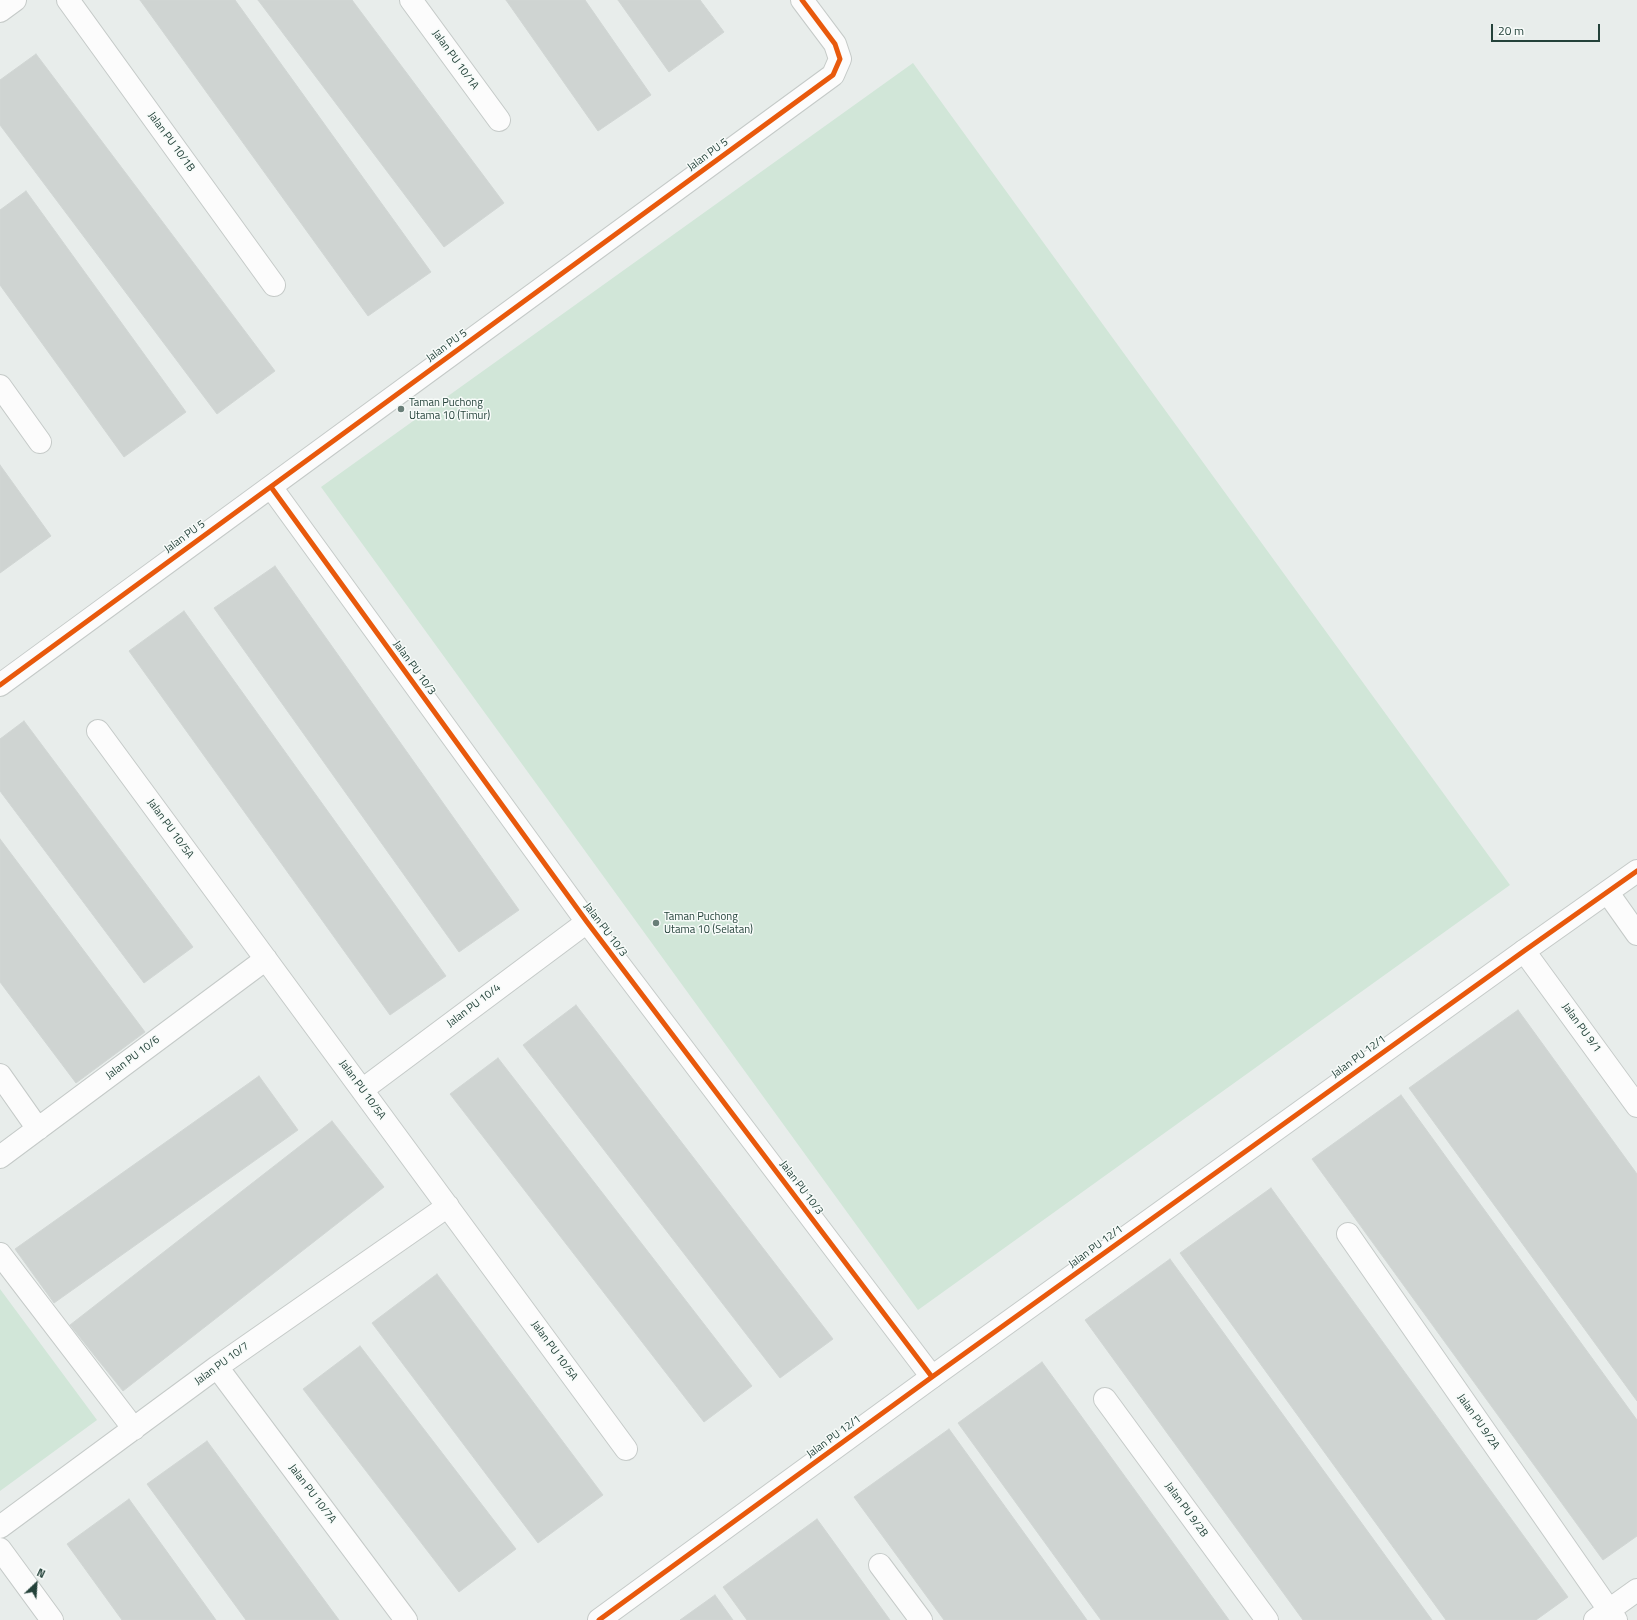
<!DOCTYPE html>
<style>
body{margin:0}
#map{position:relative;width:1637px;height:1620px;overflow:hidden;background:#e8edeb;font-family:"Titillium Web",sans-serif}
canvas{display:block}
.north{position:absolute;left:16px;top:1564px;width:40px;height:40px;-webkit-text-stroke:3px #f7fbf9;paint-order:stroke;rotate:25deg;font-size:11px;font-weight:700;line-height:16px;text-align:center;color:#24423a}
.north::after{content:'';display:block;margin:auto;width:14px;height:18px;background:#24423a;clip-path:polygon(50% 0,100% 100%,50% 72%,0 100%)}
.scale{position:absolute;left:1491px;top:24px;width:109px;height:18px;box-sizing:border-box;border:2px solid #24423a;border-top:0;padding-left:5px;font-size:12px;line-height:14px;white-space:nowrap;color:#24423a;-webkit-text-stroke:3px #f7fbf9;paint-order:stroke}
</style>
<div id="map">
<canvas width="1637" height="1620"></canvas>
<div class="north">N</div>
<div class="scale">20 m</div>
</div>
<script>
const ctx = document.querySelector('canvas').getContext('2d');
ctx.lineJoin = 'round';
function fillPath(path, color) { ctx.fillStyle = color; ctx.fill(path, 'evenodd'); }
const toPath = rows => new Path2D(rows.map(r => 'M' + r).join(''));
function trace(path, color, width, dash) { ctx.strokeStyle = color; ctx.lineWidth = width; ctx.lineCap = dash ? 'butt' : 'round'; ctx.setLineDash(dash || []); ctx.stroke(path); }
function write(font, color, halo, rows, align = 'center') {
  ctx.font = font + ' "Titillium Web",sans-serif'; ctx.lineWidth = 3; ctx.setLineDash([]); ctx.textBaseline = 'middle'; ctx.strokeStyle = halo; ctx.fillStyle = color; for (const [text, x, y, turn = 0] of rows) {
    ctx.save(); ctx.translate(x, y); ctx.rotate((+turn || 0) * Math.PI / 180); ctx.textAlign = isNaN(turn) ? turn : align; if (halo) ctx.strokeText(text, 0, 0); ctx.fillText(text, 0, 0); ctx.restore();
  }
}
const green = toPath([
 [913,63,1510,885,918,1310,321,487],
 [0,1289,97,1420,0,1491]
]);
const building = toPath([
 [140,0,235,0,431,272,368,316,140,0],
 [258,0,352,0,504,203,444,247,258,0],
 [506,0,585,0,651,95,598,131,506,0],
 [618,0,700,0,724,32,669,72,618,0],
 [36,54,275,371,217,414,0,125,0,80,36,54],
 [26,191,186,412,124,457,0,285,0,210,26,191],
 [0,465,51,536,0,573,0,465],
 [275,566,519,910,459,952,214,608,275,566],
 [184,611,446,976,390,1015,129,651,184,611],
 [24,721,193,947,144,983,0,791,0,739,24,721],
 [0,839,145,1032,76,1083,0,982,0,839],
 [576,1005,833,1339,780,1378,523,1045,576,1005],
 [1518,1010,1637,1174,1637,1401,1409,1088,1518,1010],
 [498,1058,752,1386,704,1422,450,1094,498,1058],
 [259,1076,298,1130,54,1303,15,1249,259,1076],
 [1401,1095,1637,1420,1637,1536,1603,1560,1312,1159,1401,1095],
 [332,1121,384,1187,123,1391,70,1325,332,1121],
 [1271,1188,1568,1597,1536,1620,1446,1620,1180,1253,1271,1188],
 [1170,1259,1432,1620,1303,1620,1085,1320,1170,1259],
 [437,1274,603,1495,538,1543,372,1323,437,1274],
 [360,1346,516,1549,459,1592,303,1389,360,1346],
 [1042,1362,1229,1620,1101,1620,958,1423,1042,1362],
 [949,1429,1087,1620,944,1620,854,1497,949,1429],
 [207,1441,339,1620,246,1620,147,1484,207,1441],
 [129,1499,216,1620,122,1620,67,1544,129,1499],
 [817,1519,890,1620,747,1620,723,1587,817,1519],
 [715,1595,733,1620,680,1620,715,1595]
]);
const minor = toPath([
 [68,0,274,285],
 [411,0,499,120],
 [0,11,15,0],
 [0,386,40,442],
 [271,487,587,922,932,1377],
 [0,685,833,75,840,59,835,44,802,0],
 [98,731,626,1449],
 [1608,893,1637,934],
 [1524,951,1637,1106],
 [0,1075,38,1129],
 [362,1090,587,922],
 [0,1157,266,959],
 [1348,1234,1616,1620],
 [0,1254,134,1429],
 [217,1367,406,1620],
 [1105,1399,1267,1620],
 [0,1527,217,1367,448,1206],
 [0,1549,52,1620],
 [880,1565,921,1620],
 [1595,1620,1637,1590]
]);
const tertiary = toPath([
 [599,1620,932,1377,1524,951,1637,871]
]);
const cycleway = toPath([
 [271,487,587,922,932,1377],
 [0,685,833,75,840,59,835,44,802,0],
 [599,1620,932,1377,1524,951,1637,871]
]);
const markers = [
 [401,409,4,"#697e78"],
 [656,923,4,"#697e78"]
];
const streetNames = [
 ["Jalan PU 10/1A",455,60,54],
 ["Jalan PU 10/1B",171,142,54],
 ["Jalan PU 5",708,155,-36],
 ["Jalan PU 5",447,346,-36],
 ["Jalan PU 5",185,537,-36],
 ["Jalan PU 10/3",414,668,54],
 ["Jalan PU 10/5A",170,829,54],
 ["Jalan PU 10/3",605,930,53],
 ["Jalan PU 10/4",474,1006,-37],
 ["Jalan PU 9/1",1581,1028,54],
 ["Jalan PU 12/1",1359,1057,-36],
 ["Jalan PU 10/6",133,1058,-37],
 ["Jalan PU 10/5A",362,1090,54],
 ["Jalan PU 10/3",801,1188,53],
 ["Jalan PU 12/1",1096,1247,-36],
 ["Jalan PU 10/5A",554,1351,54],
 ["Jalan PU 10/7",222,1364,-36],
 ["Jalan PU 9/2A",1478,1422,55],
 ["Jalan PU 12/1",834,1437,-36],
 ["Jalan PU 10/7A",312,1494,53],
 ["Jalan PU 9/2B",1186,1510,54]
];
const poiNames = [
 ["Taman Puchong",409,403],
 ["Utama 10 (Timur)",409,416],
 ["Taman Puchong",664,917],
 ["Utama 10 (Selatan)",664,930]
];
fillPath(green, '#d1e6d8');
fillPath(building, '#cfd4d2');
trace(building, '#d1d6d4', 1);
trace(minor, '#c5cac8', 24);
trace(tertiary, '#c5cac8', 24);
trace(minor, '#fcfcfc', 22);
trace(tertiary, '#fcfcfc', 22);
trace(cycleway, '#e8590c', 5);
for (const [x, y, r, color] of markers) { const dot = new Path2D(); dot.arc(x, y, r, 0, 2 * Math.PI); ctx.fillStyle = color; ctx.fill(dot); trace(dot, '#f7fbf9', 1.5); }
write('11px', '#24423a', '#f7fbf9', streetNames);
write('11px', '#24423a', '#f7fbf9', poiNames, 'left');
</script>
